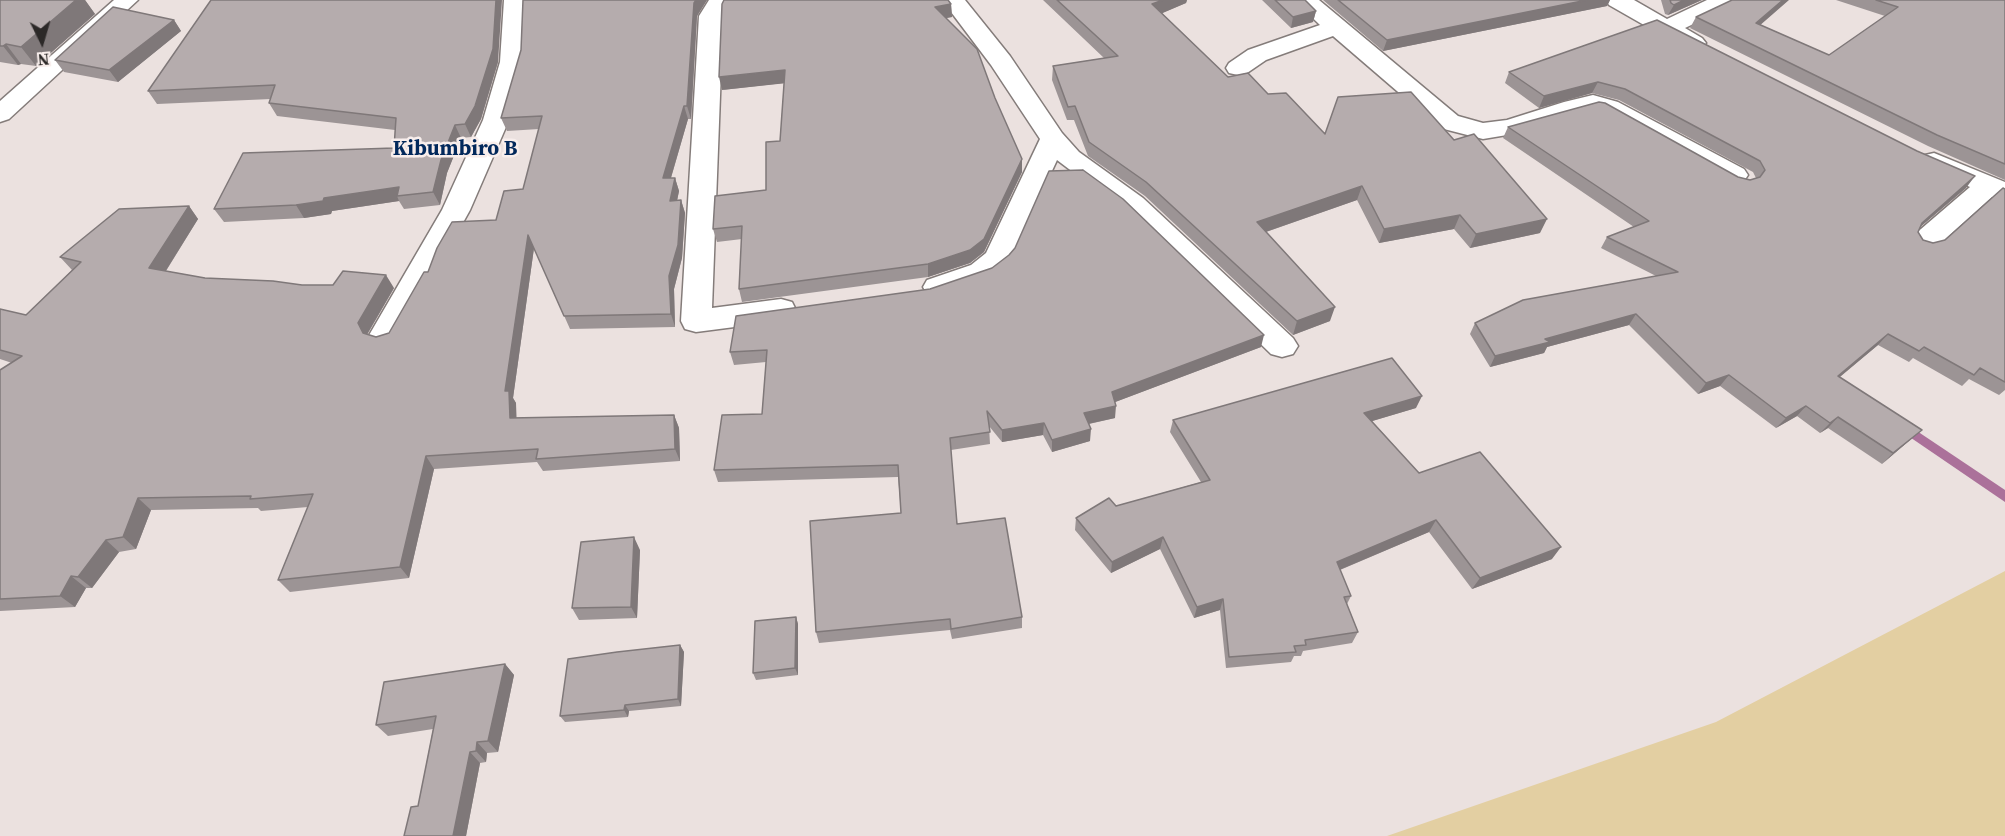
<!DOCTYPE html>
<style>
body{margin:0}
#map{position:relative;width:2005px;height:836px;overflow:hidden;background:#ebe1df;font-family:"Source Serif 4",serif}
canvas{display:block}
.north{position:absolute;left:12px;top:12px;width:60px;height:60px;-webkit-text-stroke:4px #f8eeec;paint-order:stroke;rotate:175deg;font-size:16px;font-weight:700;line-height:24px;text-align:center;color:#2c2928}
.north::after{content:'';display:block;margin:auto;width:21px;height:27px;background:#2c2928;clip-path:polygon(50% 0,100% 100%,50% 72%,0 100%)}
</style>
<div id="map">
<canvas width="2005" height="836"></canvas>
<div class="north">N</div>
</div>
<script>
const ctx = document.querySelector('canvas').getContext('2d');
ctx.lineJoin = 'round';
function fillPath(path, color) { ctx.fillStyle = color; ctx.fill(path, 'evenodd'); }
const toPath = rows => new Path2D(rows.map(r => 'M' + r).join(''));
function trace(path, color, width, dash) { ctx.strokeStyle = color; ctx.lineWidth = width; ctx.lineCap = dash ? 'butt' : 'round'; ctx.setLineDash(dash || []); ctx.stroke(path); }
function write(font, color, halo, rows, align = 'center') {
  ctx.font = font + ' "Source Serif 4",serif'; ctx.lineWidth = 5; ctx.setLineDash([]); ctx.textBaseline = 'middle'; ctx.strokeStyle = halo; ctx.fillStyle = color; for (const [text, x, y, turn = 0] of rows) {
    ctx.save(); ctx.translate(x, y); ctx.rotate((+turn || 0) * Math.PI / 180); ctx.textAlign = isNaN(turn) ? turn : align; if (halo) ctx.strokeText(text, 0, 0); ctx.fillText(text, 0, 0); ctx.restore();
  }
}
const green = toPath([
 [2005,571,2005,836,1387,836,1716,722]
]);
const stream = toPath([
 [1902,421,2005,490,2005,502,1898,429,1896,426,1898,423,1902,421]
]);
const street = toPath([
 [114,0,138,0,9,119,0,122,0,101,114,0],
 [504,0,526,0,524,62,509,120,470,210,395,345,384,348,373,345,368,337,442,210,483,120,500,62,504,0],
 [709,0,731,0,723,16,712,308,781,299,792,302,796,310,792,318,781,321,696,332,685,329,681,321,699,16,709,0],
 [942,0,965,0,1010,56,1062,133,1079,152,1143,198,1293,338,1298,346,1293,354,1282,357,1271,354,1123,210,1057,160,1008,266,991,279,949,294,938,297,927,294,923,287,927,280,971,265,986,253,1040,139,991,65,942,0],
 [1294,0,1319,0,1458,116,1483,123,1507,120,1564,102,1593,95,1618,102,1744,169,1748,175,1744,181,1734,184,1724,181,1593,111,1519,133,1483,139,1440,128,1333,36,1266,60,1247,73,1238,75,1229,73,1226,68,1229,63,1248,50,1320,25,1294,0],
 [1606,0,1634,0,1667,19,1707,0,1736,0,1733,5,1685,28,1702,38,1706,43,1702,48,1694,50,1658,33,1609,5,1606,0],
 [1934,153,2005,182,2005,201,1992,197,1934,249,1924,252,1914,249,1910,242,1914,235,1970,187,1925,167,1921,161,1925,155,1934,153]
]);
const wall = toPath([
 [0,0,85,0,95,14,36,66,21,64,18,65,0,62],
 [523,0,707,0,697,16,691,119,688,119,671,178,675,178,679,191,677,201,681,200,685,213,682,258,674,289,675,327,570,329,534,248,513,398,516,403,516,418,674,415,679,428,680,461,543,471,537,462,434,469,409,578,290,592,278,580,308,507,261,511,258,508,151,510,136,549,119,552,92,588,86,588,75,607,0,611,0,370,12,363,0,359,0,309,26,315,72,270,60,257,189,206,198,219,166,271,205,278,302,285,394,288,367,335,376,337,389,333,428,272,496,220,523,189,539,129,507,131,501,118,521,50],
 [1043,0,1187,0,1186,3,1162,13,1228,77,1268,94,1325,134,1454,140,1540,233,1470,248,1454,229,1379,243,1357,200,1266,232,1330,321,1293,335,1145,196,1088,156,1074,120,1067,120,1052,80,1053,66,1104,58],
 [1262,0,1305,0,1316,11,1313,22,1291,28],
 [1323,0,1610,0,1607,6,1383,51],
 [1661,0,1702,0,1668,15,1665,14],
 [1836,0,2005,0,2005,180,1928,146,1690,28,1696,17,1761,25,1829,55,1885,16],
 [951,4,952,17,945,18,1022,172,984,252,970,263,928,277,742,302,739,289,742,239,717,242,713,229,766,190,780,141,784,83,722,90],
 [174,20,181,31,118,82,64,72,55,60],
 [1657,20,1966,188,1920,227,1918,232,1923,240,1933,243,1945,240,2005,189,2005,390,1999,395,1969,379,1962,386,1913,358,1909,362,1878,345,1839,377,1910,440,1882,464,1828,428,1820,433,1797,416,1776,428,1720,386,1698,394,1629,325,1547,347,1544,353,1490,367,1470,334,1475,323,1656,276,1601,248,1607,237,1634,227,1503,138,1508,127,1750,180,1756,178,1753,172,1619,100,1592,93,1539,108,1505,83,1509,72],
 [498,62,481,119,471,137,461,138,447,173,440,205,404,209,399,201,332,211,331,214,304,218,224,222,214,209,394,148,395,130,277,116,269,103,271,99,157,104,148,91],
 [736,316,1261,347,1115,402,1115,418,1089,424,1090,441,1052,452,1043,435,1002,442,989,426,990,444,951,450,957,524,1022,617,1022,628,952,639,950,630,819,643,816,632,901,513,898,477,718,482,714,470,762,414,766,362,734,365,730,352],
 [1416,408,1372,421,1419,473,1552,559,1472,589,1429,532,1340,570,1351,596,1347,604,1358,632,1352,643,1303,651,1301,656,1294,656,1291,662,1226,668,1220,610,1194,618,1160,549,1111,573,1075,530,1076,518,1116,506,1201,482,1170,432,1173,420],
 [640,550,637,618,579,620,572,608],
 [796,617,798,624,798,675,756,680,753,673],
 [680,645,684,652,681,706,629,711,628,717,565,722,560,716],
 [505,664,514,675,498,752,487,753,486,762,480,763,466,836,404,836,418,806,433,729,388,736,376,725]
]);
const shadedWall = toPath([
 [76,0,85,0,95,14,36,66,21,47],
 [496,0,502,0,498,62,481,119,471,137,465,124],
 [696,0,707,0,697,16,691,119,687,106,694,3],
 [1163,0,1187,0,1186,3,1151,18,1152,4],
 [1587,0,1610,0,1607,6,1383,51,1387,40],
 [1684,0,1702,0,1668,15,1674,5],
 [1783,0,1789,0,1750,34,1756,23],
 [951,4,952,17,936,20,935,7],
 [1316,11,1313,22,1291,28,1293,17],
 [174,20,181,31,118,82,109,70],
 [6,44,21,64,18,65,3,46],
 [785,70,787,83,722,90,719,77],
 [1598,82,1592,93,1539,108,1544,96],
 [684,106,688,119,667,191,663,178],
 [455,125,461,138,447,173,440,205,433,192,441,160],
 [1022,159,1022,172,984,252,970,263,928,277,928,264],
 [1975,176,1966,188,1912,234,1922,223],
 [675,178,679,191,674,215,670,201],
 [1362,186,1357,200,1254,236,1257,222],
 [399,187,397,196,399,201,332,211,331,214,304,218,296,205,324,198],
 [681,200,685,213,682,258,674,289,675,327,671,314,669,276],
 [189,206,198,219,160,280,149,268],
 [1460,215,1454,229,1379,243,1384,229],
 [1547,219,1540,233,1470,248,1476,234],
 [528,235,534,248,513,398,516,403,517,430,510,418,505,391],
 [386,275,394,288,366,336,363,333,358,323],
 [1335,307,1330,321,1293,335,1297,321],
 [1636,314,1629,325,1547,347,1544,353,1490,367,1495,356,1545,339],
 [1888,334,1878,345,1828,387,1838,376],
 [1264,335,1261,347,1110,404,1112,392],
 [1729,375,1720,386,1698,394,1706,383],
 [1422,396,1416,408,1359,425,1364,413],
 [1116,406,1115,418,1083,425,1084,413],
 [1806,406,1797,416,1776,428,1786,418],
 [674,415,679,428,680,461,675,449],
 [1838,417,1828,428,1820,433,1830,423],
 [1044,423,1043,435,1002,442,1002,430],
 [1091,429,1090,441,1052,452,1052,440],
 [1922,430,1910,440,1882,464,1893,453],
 [426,456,434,469,409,578,400,567],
 [138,498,151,510,136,549,123,537],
 [1436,520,1429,532,1332,573,1337,562],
 [634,537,640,550,637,618,631,607],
 [1163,537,1160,549,1111,573,1112,562],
 [106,540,119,552,92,588,78,577],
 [1561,547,1552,559,1472,589,1480,578],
 [71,576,86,588,75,607,60,596],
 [1223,599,1220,610,1194,618,1197,607],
 [796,617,798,624,798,675,795,668],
 [680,645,684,652,681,706,678,699],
 [505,664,514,675,498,752,488,741],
 [625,705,629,711,628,717,624,710],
 [477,742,487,753,486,762,476,751],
 [470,752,480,763,466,836,453,836]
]);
const building = toPath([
 [0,0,76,0,21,47,6,44,3,46,0,46,0,0],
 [211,0,496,0,493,49,475,106,465,124,455,125,441,160,433,192,397,196,399,187,324,198,323,201,296,205,214,209,243,153,394,148,396,118,269,103,275,85,148,91,211,0],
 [523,0,696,0,694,3,687,106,684,106,663,178,675,178,670,201,681,200,678,245,669,276,671,314,564,316,528,235,505,391,509,391,510,418,674,415,675,449,536,459,538,449,426,456,400,567,278,580,313,494,250,499,251,496,138,498,123,537,106,540,78,577,71,576,60,596,0,599,0,370,22,356,0,350,0,309,26,315,81,262,60,257,119,209,189,206,149,268,205,278,273,281,302,285,333,285,343,271,386,275,358,323,363,333,376,337,389,333,424,272,428,272,437,248,452,222,496,220,504,191,523,189,542,116,501,118,521,50,523,0],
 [724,0,948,0,951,4,935,7,977,49,995,98,1022,159,984,239,970,250,928,264,739,289,742,226,713,229,715,196,766,190,766,142,780,141,785,70,719,77,722,4,724,0],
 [1057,0,1163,0,1152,4,1228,77,1248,73,1268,94,1286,93,1325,134,1338,97,1411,92,1454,140,1474,134,1547,219,1476,234,1460,215,1384,229,1362,186,1257,222,1335,307,1297,321,1146,182,1089,142,1075,106,1068,107,1053,66,1118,56,1057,0],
 [1275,0,1305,0,1316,11,1293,17,1275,0],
 [1338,0,1587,0,1387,40,1338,0],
 [1670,0,1684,0,1674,5,1671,3,1670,0],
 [1732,0,1783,0,1756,23,1829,55,1898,7,1876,0,2005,0,2005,164,1937,135,1696,17,1732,0],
 [113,7,174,20,109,70,55,60,113,7],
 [1657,20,1917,151,1975,176,1922,223,1918,232,1923,240,1933,243,1945,240,2003,188,2005,189,2005,382,1980,368,1974,375,1924,347,1919,351,1888,334,1838,376,1922,430,1893,453,1838,417,1830,423,1806,406,1786,418,1729,375,1706,383,1636,314,1545,339,1550,342,1495,356,1475,323,1523,300,1678,272,1607,237,1649,221,1508,127,1599,102,1605,103,1738,177,1750,180,1760,177,1765,170,1760,161,1625,89,1598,82,1544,96,1509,72,1657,20],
 [1083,170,1123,199,1264,335,1112,392,1116,406,1084,413,1091,429,1052,440,1044,423,1002,430,987,411,990,432,950,438,957,524,1005,518,1022,617,951,629,950,619,816,632,810,521,901,513,898,465,714,470,722,415,762,414,767,350,730,352,736,316,930,289,992,268,1009,255,1015,248,1049,171,1083,170],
 [1392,358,1422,396,1364,413,1419,473,1480,452,1561,547,1480,578,1436,520,1337,562,1351,596,1344,597,1358,632,1305,640,1306,645,1294,646,1296,652,1229,657,1223,599,1197,607,1163,537,1112,562,1076,518,1109,498,1116,506,1210,480,1173,420,1392,358],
 [634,537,631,607,572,608,581,542,634,537],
 [796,617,795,668,753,673,755,621,796,617],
 [680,645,678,699,625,705,624,710,560,716,568,659,617,652,680,645],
 [505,664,488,741,477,742,476,751,470,752,453,836,404,836,411,807,418,806,436,716,376,725,384,682,505,664]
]);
const quarterNames = [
 ["Kibumbiro B",455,150]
];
fillPath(green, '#e3cfa2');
fillPath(stream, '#ab719a');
trace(street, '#847c7a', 3);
fillPath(street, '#fff');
fillPath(wall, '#9c9495');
fillPath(shadedWall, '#7f7879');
fillPath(building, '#b5acad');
trace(building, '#7f7879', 1.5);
write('bold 21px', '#01285b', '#f8eeec', quarterNames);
</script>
